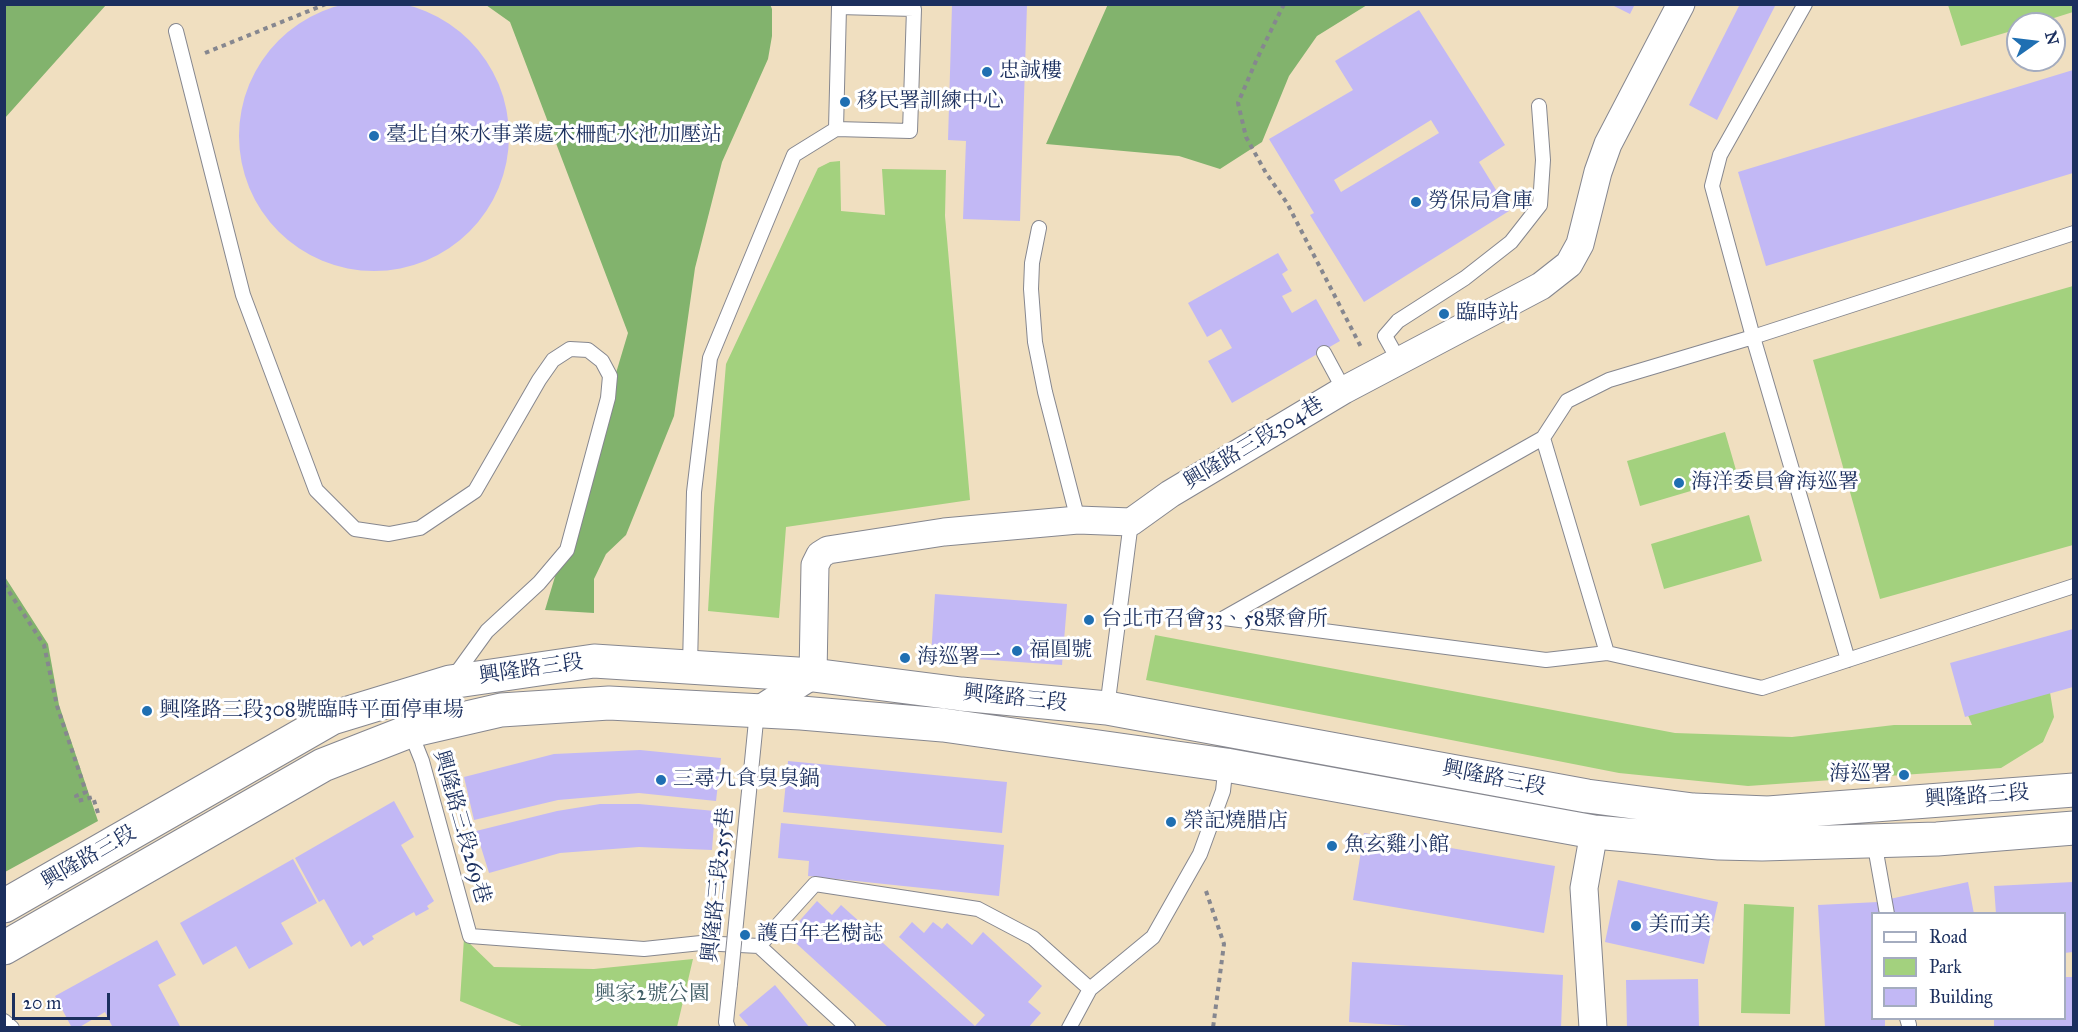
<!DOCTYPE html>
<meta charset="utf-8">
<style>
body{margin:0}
#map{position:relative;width:2078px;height:1032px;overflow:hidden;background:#f0dfc0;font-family:"IM FELL Great Primer",serif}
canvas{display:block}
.frame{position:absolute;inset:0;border:6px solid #1b2f5e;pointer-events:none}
.legend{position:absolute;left:1871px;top:912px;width:195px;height:108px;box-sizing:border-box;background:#fff;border:2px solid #a4acbf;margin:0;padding:8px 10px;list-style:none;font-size:18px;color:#1b2f5e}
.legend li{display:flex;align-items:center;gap:12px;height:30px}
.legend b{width:30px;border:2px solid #a4acbf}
.north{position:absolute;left:2006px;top:12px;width:60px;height:60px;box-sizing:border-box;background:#fff;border:2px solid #a4acbf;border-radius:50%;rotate:76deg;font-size:16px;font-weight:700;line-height:24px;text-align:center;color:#1b2f5e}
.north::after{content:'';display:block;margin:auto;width:21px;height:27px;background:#1f6fb2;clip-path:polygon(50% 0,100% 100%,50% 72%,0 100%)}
.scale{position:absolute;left:12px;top:993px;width:98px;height:27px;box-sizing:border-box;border:3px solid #1b2f5e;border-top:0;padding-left:8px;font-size:18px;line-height:21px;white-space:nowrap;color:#1b2f5e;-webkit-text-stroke:4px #fff;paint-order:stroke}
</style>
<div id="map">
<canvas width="2078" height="1032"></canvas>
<div class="frame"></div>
<ul class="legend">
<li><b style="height:8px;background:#fff"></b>Road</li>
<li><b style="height:16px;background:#a3d17e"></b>Park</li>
<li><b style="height:16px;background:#c2b8f5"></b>Building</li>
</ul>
<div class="north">N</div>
<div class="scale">20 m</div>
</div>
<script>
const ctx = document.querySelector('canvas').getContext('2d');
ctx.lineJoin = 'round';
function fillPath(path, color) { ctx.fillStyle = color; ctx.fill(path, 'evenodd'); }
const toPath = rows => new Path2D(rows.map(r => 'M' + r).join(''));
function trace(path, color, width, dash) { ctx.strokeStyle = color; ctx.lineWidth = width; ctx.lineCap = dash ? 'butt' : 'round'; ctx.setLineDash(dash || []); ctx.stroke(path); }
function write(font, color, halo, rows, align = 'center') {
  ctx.font = font + ' "IM FELL Great Primer","Noto Serif TC",serif'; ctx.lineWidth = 6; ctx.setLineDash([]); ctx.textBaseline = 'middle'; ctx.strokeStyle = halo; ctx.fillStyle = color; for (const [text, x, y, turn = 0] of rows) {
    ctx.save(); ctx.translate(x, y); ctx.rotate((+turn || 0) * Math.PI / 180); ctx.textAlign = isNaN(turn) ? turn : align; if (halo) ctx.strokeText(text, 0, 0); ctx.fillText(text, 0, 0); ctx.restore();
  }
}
const green = toPath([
 [1948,5,2073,5,2073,12,2035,24,2018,24,2018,29,1961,46],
 [840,161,841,211,885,215,882,169,946,170,945,216,970,500,786,527,779,618,708,611,714,508,726,364,818,168,830,162],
 [2073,286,2073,545,1880,599,1813,360],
 [1725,432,1738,477,1640,506,1627,461],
 [1749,515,1762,561,1664,589,1651,544],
 [1155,635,1675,733,1792,737,1894,725,1972,725,1964,706,2048,680,2054,717,2043,742,2001,768,1748,786,1619,773,1146,680],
 [1744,904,1794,907,1790,1014,1741,1013],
 [464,938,494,967,594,969,693,959,677,1027,524,1027,460,1001]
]);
const forest = toPath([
 [5,4,106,5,5,118,4,5],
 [770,4,772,9,772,36,768,59,722,162,695,268,674,416,626,535,606,554,594,579,594,613,545,610,628,333,510,22,486,5],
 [1108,4,1367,4,1367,5,1317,36,1289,76,1262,142,1220,169,1179,156,1046,144],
 [5,577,48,644,59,705,98,821,5,872]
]);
const building = toPath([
 '239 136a135 135 0 1 1 270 0a135 135 0 1 1-270 0Z',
 [1610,4,1635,4,1630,14],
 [1740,4,1776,4,1717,120,1689,105],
 [952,5,1027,5,1020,221,963,219,966,141,948,140],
 [1419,10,1505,145,1479,162,1509,211,1364,302,1310,215,1314,213,1269,139,1353,90,1335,61],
 [1431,120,1439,133,1341,192,1334,180],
 [2073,70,2073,173,1766,266,1738,172],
 [1278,253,1288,270,1282,274,1292,291,1282,296,1292,313,1316,299,1340,341,1232,403,1208,361,1232,348,1221,329,1207,337,1188,303],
 [935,594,1067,604,1062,665,931,656],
 [2073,629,2073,687,1965,717,1950,663],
 [640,750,721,758,716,801,639,793,558,800,474,820,464,777,554,754],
 [788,761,1007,782,1002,833,783,812],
 [394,801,414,837,401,845,434,901,427,906,429,909,416,916,414,912,372,936,374,939,363,946,360,941,351,947,324,899,319,902,295,858],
 [600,804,639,804,715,811,712,850,639,847,560,853,489,873,476,831,557,811],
 [781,823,1004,845,999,896,808,876,809,861,778,858],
 [1364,833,1555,866,1544,933,1353,900],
 [293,859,317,903,281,923,293,944,249,969,236,946,203,965,180,923],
 [1618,880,1718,902,1704,964,1605,942],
 [1968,882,1974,914,1888,914,1885,900],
 [2073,882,2073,952,2064,953,2064,914,1996,914,1994,886],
 [817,901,832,915,841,905,975,1026,985,1015,899,937,912,922,924,933,933,922,942,929,947,923,972,945,983,932,1042,986,1028,1002,1041,1013,1028,1028,889,1028,787,935],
 [1878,902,1879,914,1872,914,1872,1018,1885,1018,1885,1028,1825,1028,1818,905],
 [157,940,176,975,158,985,181,1028,113,1028,105,1012,78,1028,72,1028,55,996],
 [1352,962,1563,975,1561,1028,1441,1028,1349,1022],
 [2064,977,2073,977,2073,1028,1994,1028,1994,1018,2064,1018],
 [1698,979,1699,1028,1627,1028,1626,980],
 [775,985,810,1028,750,1028,739,1015]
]);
const path = toPath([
 [1284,4,1256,61,1238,103,1246,137,1266,173,1287,203,1361,347],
 [205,53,326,4],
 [4,584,44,645,57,706,86,792,76,796,78,801,93,797,98,813],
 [1206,891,1224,944,1213,1028]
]);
const service = toPath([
 [1805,4,1720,155,1712,186,1753,337,1848,660],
 [176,31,243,295,316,490,355,529,389,534,420,528,475,491,539,380,553,360,570,349,588,350,602,361,610,376,608,398,567,550,539,583,487,631,453,678],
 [1039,228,1032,263,1031,289,1035,342,1045,392,1078,520],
 [1324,353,1344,390],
 [1399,361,1385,336,1398,321,1465,278,1511,242,1540,205,1543,160,1539,106],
 [1543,438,1607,653],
 [1224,618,1543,438,1567,401,1609,380,1753,337,2074,233],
 [1224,618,1546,660,1607,653,1762,688,2074,586],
 [690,666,694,492,710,358,794,155,836,129,910,131,914,9,839,7,836,129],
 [1107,708,1131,522],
 [410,731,422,761,470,936,644,949,701,943,759,946],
 [1874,841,1887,914],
 [742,862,757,711],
 [759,946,815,884,978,909,1033,938,1090,989],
 [759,946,848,1028],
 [1907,1018,1909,1025],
 [4,1021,12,1028],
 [728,1028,726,1022,730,984],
 [1069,1028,1090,989,1153,937,1200,854,1223,791,1226,763]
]);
const minor = toPath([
 [757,711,813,675,815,565,820,555,828,550,944,532,1078,520,1131,522,1170,494,1344,390,1541,286,1569,264,1580,244,1598,172,1608,144,1681,4],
 [1593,1028,1584,888,1594,832]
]);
const secondary = toPath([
 [4,906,332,718,450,682,594,661,813,675,961,694,1107,708,1587,796,1693,810,1768,813,2074,790],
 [4,948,323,765,410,731,501,710,609,703,801,713,943,725,1226,765,1594,832,1719,843,1762,844,1937,839,2074,828]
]);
const serviceBridge = toPath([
 [730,984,742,862]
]);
const markers = [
 [987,72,6,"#1f6fb2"],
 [845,102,6,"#1f6fb2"],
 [374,136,6,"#1f6fb2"],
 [1416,202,6,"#1f6fb2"],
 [1444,314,6,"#1f6fb2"],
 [1679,483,6,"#1f6fb2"],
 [1089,620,6,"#1f6fb2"],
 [1017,651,6,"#1f6fb2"],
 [905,658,6,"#1f6fb2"],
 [147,711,6,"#1f6fb2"],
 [1904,775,6,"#1f6fb2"],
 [661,780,6,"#1f6fb2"],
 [1171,822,6,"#1f6fb2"],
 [1332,846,6,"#1f6fb2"],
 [1636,926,6,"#1f6fb2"],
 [745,935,6,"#1f6fb2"]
];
const poiNames = [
 ["忠誠樓",999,72],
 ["移民署訓練中心",857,102],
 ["臺北自來水事業處木柵配水池加壓站",386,136],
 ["勞保局倉庫",1428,202],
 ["臨時站",1456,314],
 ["海洋委員會海巡署",1691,483],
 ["台北市召會33、58聚會所",1101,620],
 ["福圓號",1029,651],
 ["海巡署一",917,658],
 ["興隆路三段308號臨時平面停車場",159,711],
 ["海巡署",1892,775,"right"],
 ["三尋九食臭臭鍋",673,780],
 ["榮記燒腊店",1183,822],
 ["魚玄雞小館",1344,846],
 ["美而美",1648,926],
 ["護百年老樹誌",757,935]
];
const streetNames = [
 ["興隆路三段304巷",1254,444,-31],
 ["興隆路三段",531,670,-8],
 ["興隆路三段",1015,699,6],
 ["興隆路三段",1494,779,11],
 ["興隆路三段",1977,797,-4],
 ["興隆路三段269巷",461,827,74],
 ["興隆路三段",89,858,-30],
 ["興隆路三段255巷",719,885,-84]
];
const parkNames = [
 ["興家2號公園",652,995]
];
fillPath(green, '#a3d17e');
fillPath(forest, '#82b36d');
fillPath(building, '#c2b8f5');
trace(service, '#86878f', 16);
trace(minor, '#86878f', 29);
trace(secondary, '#86878f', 35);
trace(path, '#86878f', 4, [4.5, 4.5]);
trace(service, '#fff', 14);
trace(minor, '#fff', 27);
trace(secondary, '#fff', 33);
trace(serviceBridge, '#86878f', 16, []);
trace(serviceBridge, '#fff', 14);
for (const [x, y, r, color] of markers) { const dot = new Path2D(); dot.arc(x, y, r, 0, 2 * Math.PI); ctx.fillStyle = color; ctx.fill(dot); trace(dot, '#fff', 2); }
write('21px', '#1b2f5e', '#fff', poiNames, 'left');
write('21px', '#1b2f5e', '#fff', streetNames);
write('21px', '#446068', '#fff', parkNames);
</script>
